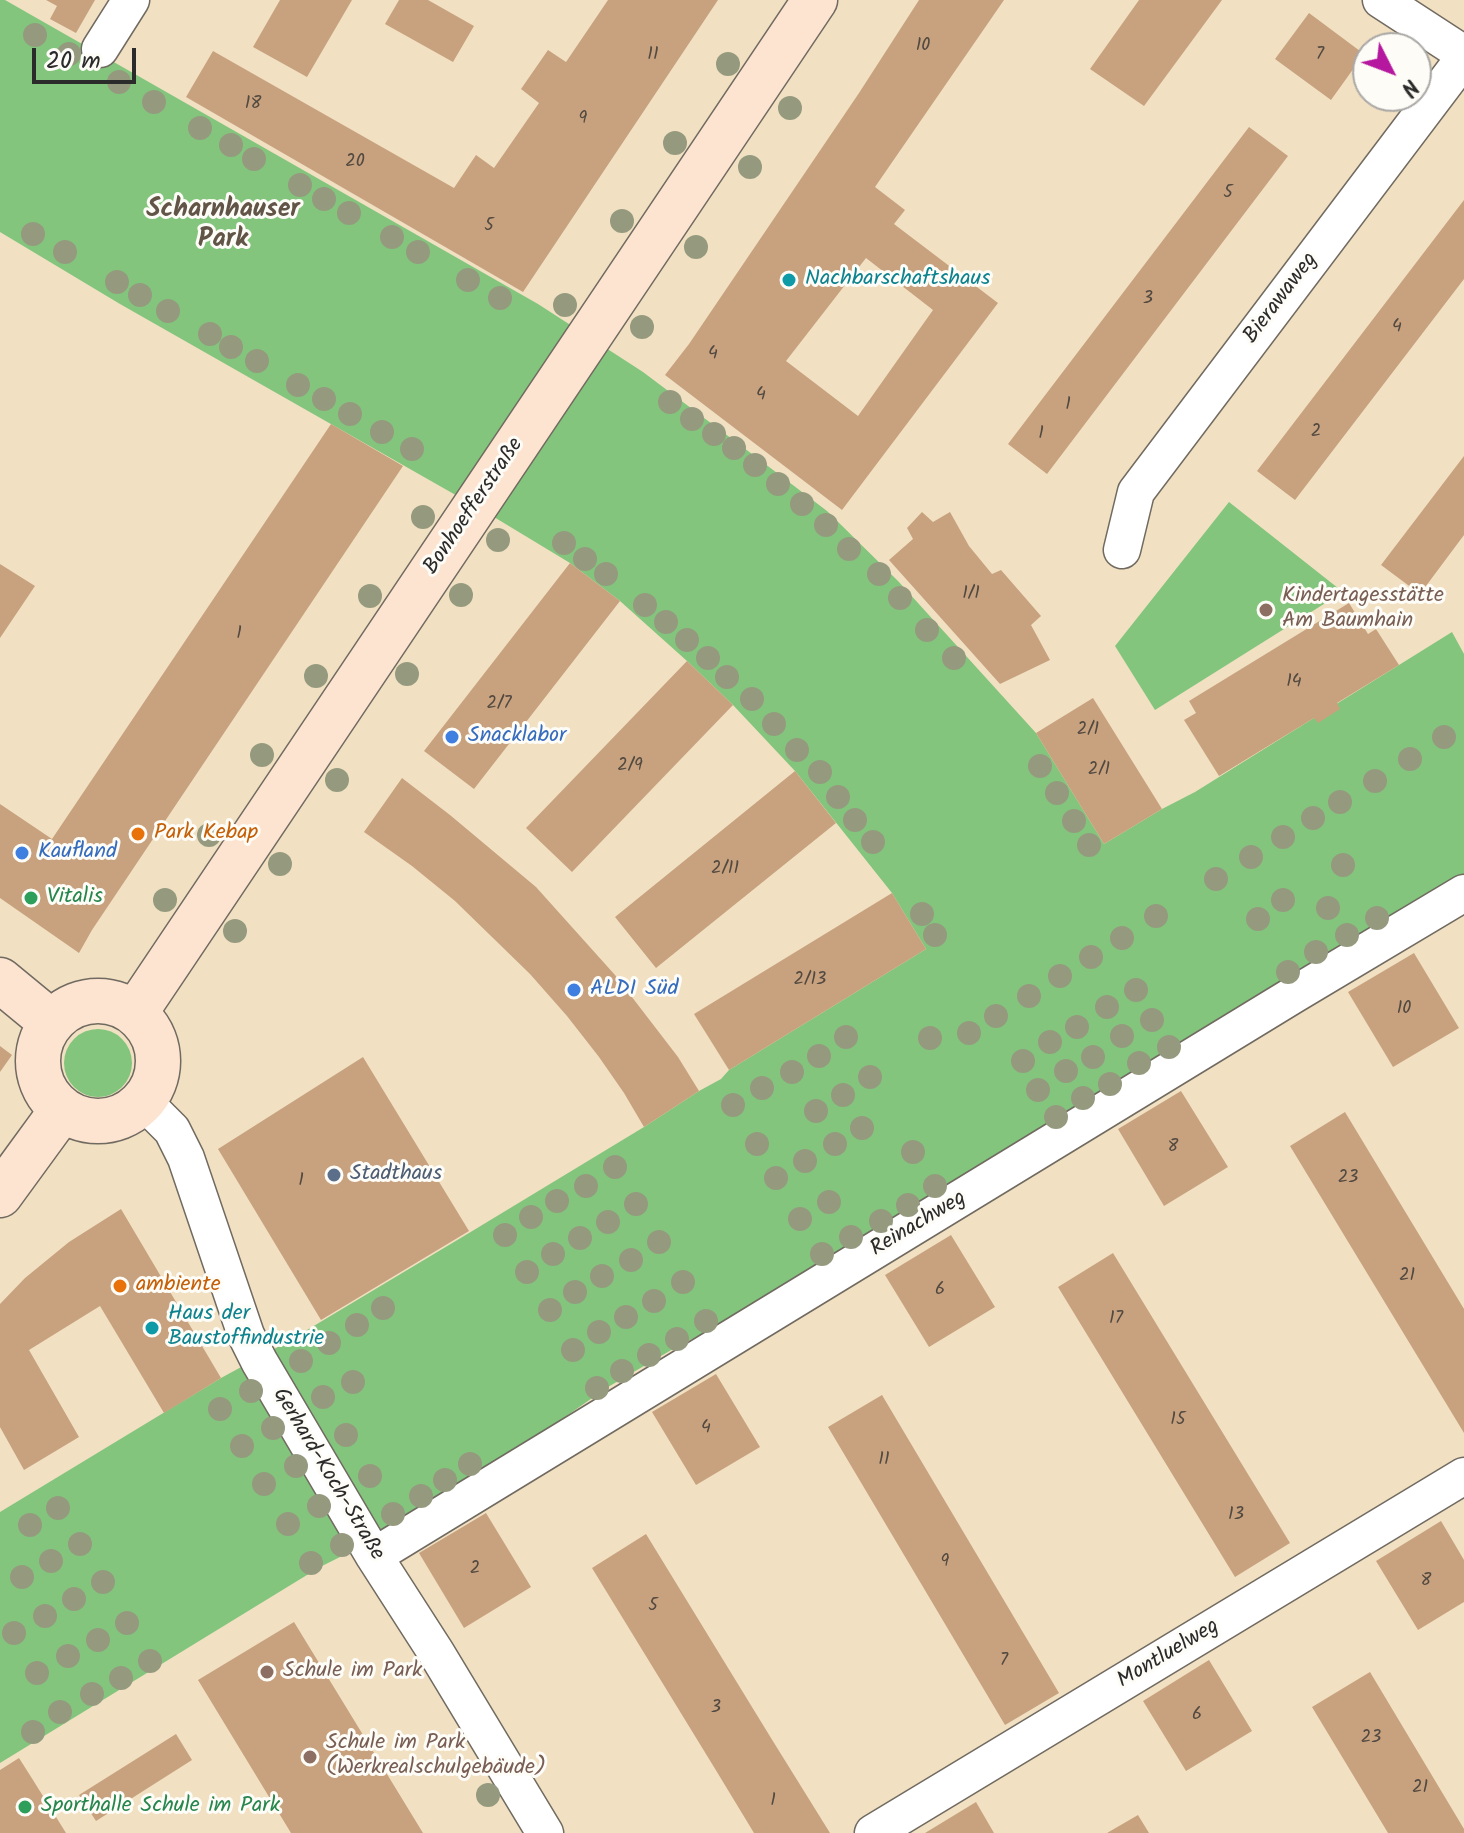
<!DOCTYPE html>
<meta charset="utf-8">
<style>
body{margin:0}
#map{position:relative;width:1464px;height:1833px;overflow:hidden;background:#f1e0c2;font-family:Kalam,sans-serif}
canvas{display:block}
.north{position:absolute;left:1352px;top:32px;width:80px;height:80px;box-sizing:border-box;background:#fdfcf7;border:2px solid #a9a8a5;border-radius:50%;rotate:132deg;font-size:22px;font-weight:700;line-height:32px;text-align:center;color:#2b2b2b}
.north::after{content:'';display:block;margin:auto;width:28px;height:36px;background:#b5179e;clip-path:polygon(50% 0,100% 100%,50% 72%,0 100%)}
.scale{position:absolute;left:32px;top:48px;width:104px;height:36px;box-sizing:border-box;border:4px solid #2b2b2b;border-top:0;padding-left:10px;font-size:24px;line-height:28px;white-space:nowrap;color:#2b2b2b;-webkit-text-stroke:6px #fdfcf7;paint-order:stroke}
</style>
<div id="map">
<canvas width="1464" height="1833"></canvas>
<div class="north">N</div>
<div class="scale">20 m</div>
</div>
<script>
const ctx = document.querySelector('canvas').getContext('2d');
ctx.lineJoin = 'round';
function fillPath(path, color) { ctx.fillStyle = color; ctx.fill(path, 'evenodd'); }
const toPath = rows => new Path2D(rows.map(r => 'M' + r).join(''));
function trace(path, color, width, dash) { ctx.strokeStyle = color; ctx.lineWidth = width; ctx.lineCap = dash ? 'butt' : 'round'; ctx.setLineDash(dash || []); ctx.stroke(path); }
function write(font, color, halo, rows, align = 'center') {
  ctx.font = font + ' Kalam,sans-serif'; ctx.lineWidth = 6; ctx.setLineDash([]); ctx.textBaseline = 'middle'; ctx.strokeStyle = halo; ctx.fillStyle = color; for (const [text, x, y, turn = 0] of rows) {
    ctx.save(); ctx.translate(x, y); ctx.rotate((+turn || 0) * Math.PI / 180); ctx.textAlign = isNaN(turn) ? turn : align; if (halo) ctx.strokeText(text, 0, 0); ctx.fillText(text, 0, 0); ctx.restore();
  }
}
const green = toPath([
 [0,0,5,0,538,304,643,372,756,457,827,511,898,581,1036,733,1104,844,1162,809,1195,792,1452,632,1464,654,1464,881,853,1255,673,1349,608,1387,469,1484,378,1538,320,1567,0,1763,0,1512,221,1378,287,1342,469,1233,644,1127,699,1091,721,1079,729,1070,926,949,892,893,795,771,733,705,687,661,620,601,570,563,489,514,120,304,0,232],
 [1229,502,1343,592,1155,710,1115,646],
 '64 1063a34 34 0 1 1 68 0a34 34 0 1 1-68 0Z'
]);
const building = toPath([
 [46,0,95,0,76,33,50,19,57,6],
 [280,0,352,0,307,77,253,47],
 [399,0,428,0,474,26,453,62,385,24],
 [608,0,718,0,523,292,186,97,213,51,454,188,476,155,494,168,539,103,521,89,548,50,566,62],
 [919,0,1004,0,875,187,905,210,894,224,998,303,842,510,665,375,689,344,859,93],
 [866,258,933,310,858,416,786,361],
 [1139,0,1222,0,1144,106,1090,69],
 [1309,13,1364,54,1331,100,1275,59],
 [1249,127,1288,156,1047,474,1008,444],
 [1464,200,1464,279,1295,500,1257,471],
 [331,424,403,466,92,930,79,953,0,898,0,804,52,839],
 [1464,456,1464,535,1420,594,1381,565],
 [922,512,933,522,950,512,969,546,992,574,1001,570,1041,616,1031,625,1050,660,1000,684,889,560,913,539,907,528],
 [570,563,620,601,474,789,424,751],
 [0,564,35,586,0,638],
 [1349,603,1368,634,1376,629,1399,665,1337,703,1340,709,1318,723,1314,718,1219,776,1184,720,1196,713,1189,701],
 [687,661,733,705,572,872,526,828],
 [1093,698,1162,809,1104,844,1036,733],
 [795,771,836,823,656,968,615,917],
 [402,778,450,815,536,887,615,975,678,1057,699,1091,644,1127,624,1093,599,1057,567,1016,530,974,455,901,412,866,364,832],
 [892,893,926,949,729,1070,694,1014],
 [1414,953,1459,1028,1393,1067,1348,992],
 [0,1046,12,1055,0,1072],
 [363,1057,469,1231,321,1320,218,1149],
 [1181,1091,1228,1167,1164,1206,1118,1129],
 [1345,1112,1464,1309,1464,1433,1290,1146],
 [121,1209,221,1378,164,1413,100,1306,29,1350,79,1437,24,1470,0,1427,0,1304,25,1278,69,1242],
 [951,1235,995,1307,929,1347,885,1275],
 [1113,1253,1290,1543,1235,1577,1058,1287],
 [716,1374,760,1447,696,1485,652,1412],
 [882,1395,1059,1693,1005,1725,828,1427],
 [486,1513,531,1587,464,1628,419,1553],
 [1441,1521,1464,1560,1464,1602,1418,1630,1376,1561],
 [646,1534,771,1738,830,1833,754,1833,717,1772,592,1568],
 [294,1622,423,1833,291,1833,198,1680],
 [1209,1660,1252,1731,1186,1771,1143,1701],
 [1370,1672,1464,1829,1464,1833,1388,1833,1312,1707],
 [176,1734,192,1760,96,1821,79,1795],
 [19,1758,33,1780,66,1833,0,1833,0,1770],
 [976,1802,994,1833,925,1833],
 [1138,1815,1149,1833,1107,1833]
]);
const minor = toPath([
 [1381,0,1464,54],
 [100,49,131,0],
 [1122,550,1136,492,1464,58],
 [144,1102,172,1130,186,1158,246,1335,259,1361,374,1556,437,1654,545,1833],
 [374,1556,1295,994,1464,893],
 [873,1833,1464,1476]
]);
const secondary = toPath([
 [0,980,51,1022],
 '38 1061a60 60 0 1 1 120 0a60 60 0 1 1-120 0Z',
 [135,1013,815,0],
 [0,1195,62,1110]
]);
const trees = [
 [35,35],
 [69,54],
 [728,64],
 [119,82],
 [154,102],
 [790,108],
 [200,128],
 [675,143],
 [231,145],
 [254,159],
 [750,167],
 [300,185],
 [324,199],
 [349,213],
 [622,221],
 [33,234],
 [392,237],
 [696,247],
 [65,252],
 [418,252],
 [468,280],
 [117,282],
 [140,295],
 [500,298],
 [565,305],
 [168,311],
 [642,327],
 [210,334],
 [231,347],
 [257,361],
 [298,385],
 [324,399],
 [670,402],
 [350,414],
 [692,419],
 [382,432],
 [714,434],
 [734,448],
 [412,449],
 [755,465],
 [778,484],
 [802,504],
 [423,517],
 [826,525],
 [498,540],
 [564,543],
 [849,549],
 [585,559],
 [606,574],
 [879,574],
 [461,595],
 [370,596],
 [900,598],
 [645,605],
 [666,622],
 [927,630],
 [687,640],
 [708,658],
 [954,658],
 [407,674],
 [316,676],
 [727,677],
 [752,699],
 [774,724],
 [1444,737],
 [797,750],
 [262,755],
 [1410,759],
 [1040,766],
 [820,772],
 [337,780],
 [1375,781],
 [1057,793],
 [838,797],
 [1340,802],
 [1313,818],
 [855,820],
 [1074,821],
 [209,835],
 [1283,837],
 [873,842],
 [1089,845],
 [1251,857],
 [280,864],
 [1343,865],
 [1216,879],
 [165,900],
 [1283,900],
 [1328,908],
 [922,914],
 [1156,916],
 [1377,918],
 [1258,919],
 [235,931],
 [935,935],
 [1347,935],
 [1122,938],
 [1316,952],
 [1091,957],
 [1288,972],
 [1060,976],
 [1136,990],
 [1029,996],
 [1107,1007],
 [996,1016],
 [1152,1020],
 [1077,1027],
 [969,1033],
 [1122,1036],
 [846,1037],
 [930,1038],
 [1050,1042],
 [1169,1047],
 [819,1056],
 [1093,1057],
 [1023,1061],
 [1139,1063],
 [1066,1071],
 [792,1072],
 [870,1077],
 [1110,1084],
 [762,1088],
 [1038,1090],
 [843,1095],
 [1083,1098],
 [733,1105],
 [816,1111],
 [1056,1117],
 [862,1128],
 [757,1144],
 [835,1144],
 [913,1152],
 [805,1161],
 [615,1167],
 [776,1178],
 [586,1186],
 [935,1186],
 [557,1201],
 [829,1202],
 [636,1204],
 [908,1205],
 [531,1217],
 [800,1219],
 [881,1221],
 [608,1222],
 [505,1235],
 [851,1237],
 [580,1238],
 [659,1242],
 [553,1254],
 [822,1254],
 [631,1260],
 [527,1272],
 [602,1276],
 [683,1282],
 [575,1292],
 [654,1301],
 [383,1308],
 [550,1310],
 [626,1317],
 [706,1321],
 [357,1325],
 [599,1332],
 [677,1339],
 [329,1343],
 [573,1350],
 [649,1355],
 [301,1361],
 [622,1371],
 [353,1382],
 [597,1388],
 [251,1391],
 [323,1397],
 [220,1409],
 [273,1428],
 [346,1435],
 [242,1446],
 [470,1464],
 [296,1466],
 [370,1476],
 [445,1480],
 [264,1484],
 [421,1496],
 [319,1506],
 [58,1508],
 [393,1514],
 [288,1524],
 [30,1525],
 [80,1544],
 [342,1545],
 [51,1561],
 [311,1563],
 [22,1577],
 [103,1582],
 [74,1599],
 [45,1616],
 [127,1623],
 [14,1633],
 [98,1640],
 [68,1656],
 [150,1661],
 [37,1673],
 [121,1678],
 [92,1694],
 [60,1712],
 [33,1732],
 [488,1795]
];
const markers = [
 [789,280,8,"#0f9aa8"],
 [1266,610,8,"#8d6e63"],
 [452,737,8,"#3f7fe0"],
 [138,834,8,"#e8710a"],
 [22,853,8,"#3f7fe0"],
 [31,898,8,"#2e9e5b"],
 [574,990,8,"#3f7fe0"],
 [334,1175,8,"#5c6f8a"],
 [120,1286,8,"#e8710a"],
 [152,1328,8,"#0f9aa8"],
 [267,1672,8,"#8d6e63"],
 [310,1757,8,"#8d6e63"],
 [25,1807,8,"#2e9e5b"]
];
const numberNames = [
 ["10",923,47],
 ["11",653,56],
 ["7",1320,56],
 ["18",253,105],
 ["9",583,120],
 ["20",355,163],
 ["5",1228,194],
 ["5",489,227],
 ["3",1148,300],
 ["4",1397,328],
 ["4",713,355],
 ["4",761,396],
 ["1",1068,406],
 ["2",1316,433],
 ["1",1041,435],
 ["1/1",971,595],
 ["1",239,635],
 ["14",1294,683],
 ["2/7",499,705],
 ["2/1",1088,731],
 ["2/9",630,767],
 ["2/1",1099,771],
 ["2/11",725,870],
 ["2/13",810,981],
 ["10",1404,1010],
 ["8",1173,1148],
 ["23",1348,1179],
 ["1",301,1182],
 ["21",1407,1277],
 ["6",940,1291],
 ["17",1116,1320],
 ["15",1178,1421],
 ["4",706,1429],
 ["11",884,1461],
 ["13",1236,1516],
 ["9",945,1563],
 ["2",475,1570],
 ["8",1426,1582],
 ["5",653,1607],
 ["7",1004,1662],
 ["3",716,1709],
 ["6",1197,1716],
 ["23",1371,1739],
 ["21",1420,1789],
 ["1",773,1802]
];
const cultureNames = [
 ["Nachbarschaftshaus",805,280],
 ["Haus der",168,1315],
 ["Baustoffindustrie",168,1340]
];
const streetNames = [
 ["Bierawaweg",1282,299,-53],
 ["Bonhoefferstraße",475,507,-56],
 ["Reinachweg",919,1225,-31],
 ["Gerhard-Koch-Straße",327,1475,59],
 ["Montluelweg",1169,1655,-31]
];
const educationNames = [
 ["Kindertagesstätte",1282,597],
 ["Am Baumhain",1282,622],
 ["Schule im Park",283,1672],
 ["Schule im Park",326,1744],
 ["(Werkrealschulgebäude)",326,1769]
];
const shopNames = [
 ["Snacklabor",468,737],
 ["Kaufland",38,853],
 ["ALDI Süd",590,990]
];
const foodNames = [
 ["Park Kebap",154,834],
 ["ambiente",136,1286]
];
const leisureNames = [
 ["Vitalis",47,898],
 ["Sporthalle Schule im Park",41,1807]
];
const serviceNames = [
 ["Stadthaus",350,1175]
];
const quarterNames = [
 ["Scharnhauser",223,212],
 ["Park",223,242]
];
fillPath(green, '#83c57d');
fillPath(building, '#c8a27e');
trace(minor, '#706a60', 39);
trace(secondary, '#706a60', 47);
trace(minor, '#fff', 36);
trace(secondary, '#fde4d1', 44);
ctx.fillStyle = '#959a7f';
for (const [x, y] of trees) { ctx.beginPath(); ctx.arc(x, y, 12, 0, 2 * Math.PI); ctx.fill(); }
for (const [x, y, r, color] of markers) { const dot = new Path2D(); dot.arc(x, y, r, 0, 2 * Math.PI); ctx.fillStyle = color; ctx.fill(dot); trace(dot, '#fdfcf7', 3); }
write('18px', '#524940', null, numberNames);
write('22px', '#0d838f', '#fdfcf7', cultureNames, 'left');
write('22px', '#2b2b2b', '#fdfcf7', streetNames);
write('22px', '#785e54', '#fdfcf7', educationNames, 'left');
write('22px', '#366cbe', '#fdfcf7', shopNames, 'left');
write('22px', '#c56008', '#fdfcf7', foodNames, 'left');
write('22px', '#27864d', '#fdfcf7', leisureNames, 'left');
write('22px', '#4e5e75', '#fdfcf7', serviceNames, 'left');
write('bold 26px', '#625548', '#fdfcf7', quarterNames);
</script>
